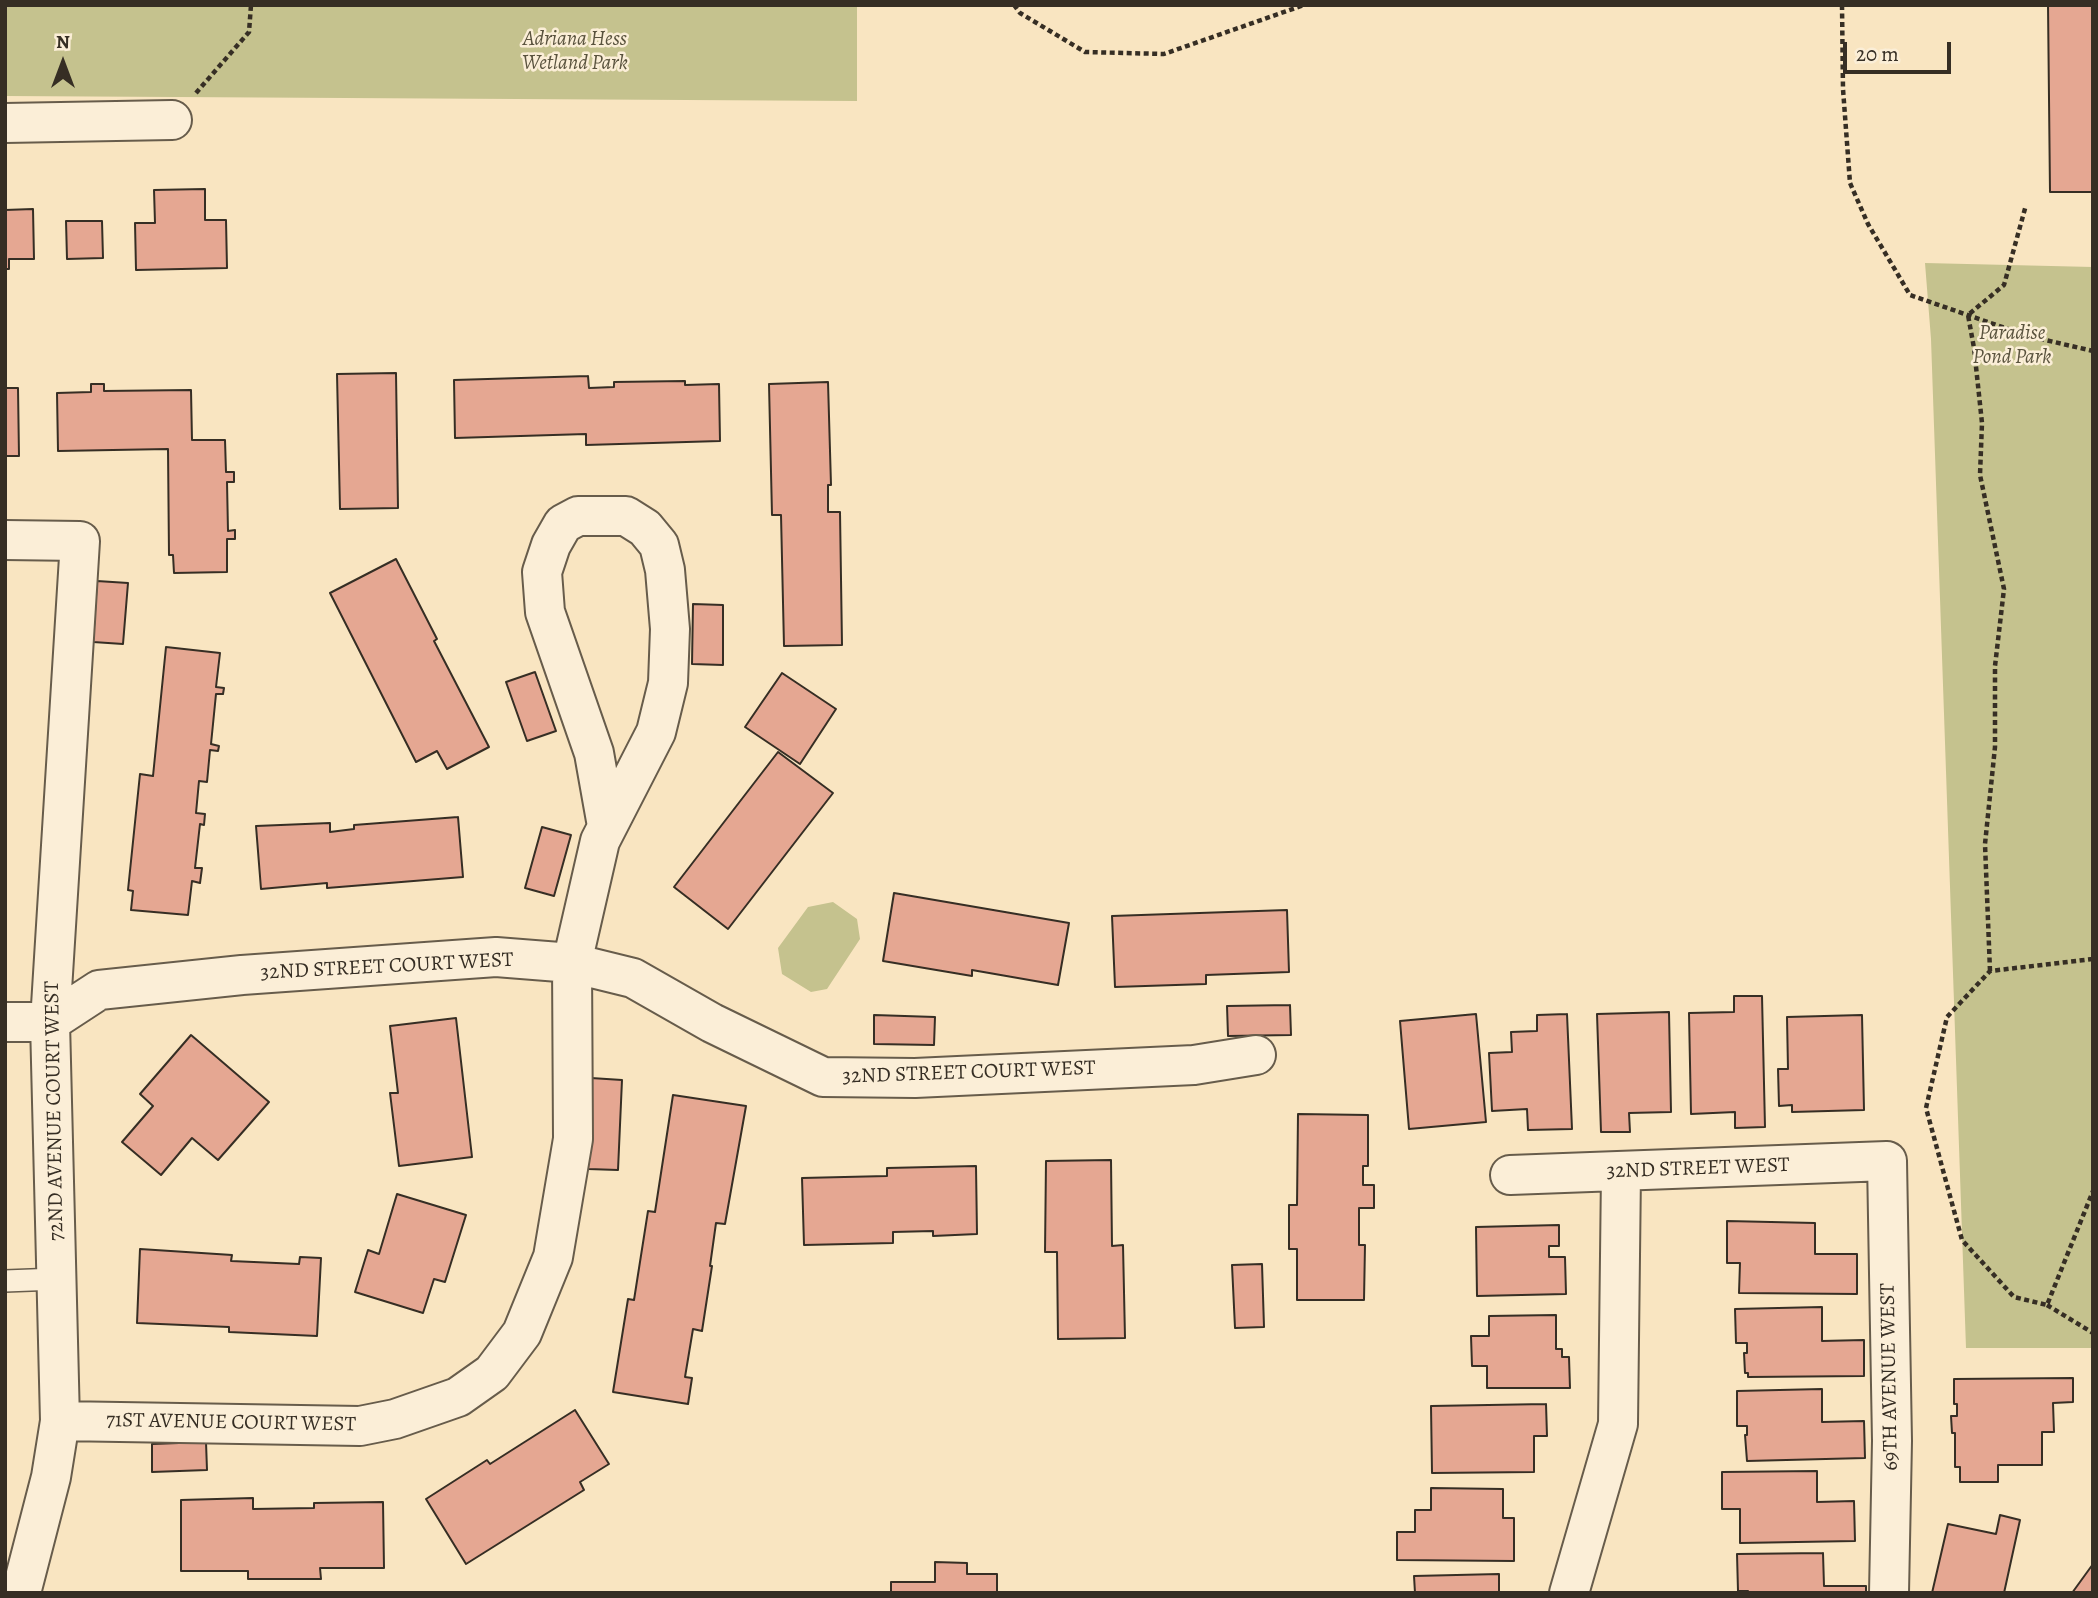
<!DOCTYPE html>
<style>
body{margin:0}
#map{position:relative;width:2098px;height:1598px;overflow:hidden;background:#f9e5c1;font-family:Alegreya,serif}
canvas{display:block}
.frame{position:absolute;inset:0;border:7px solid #362e24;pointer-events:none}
.north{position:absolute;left:28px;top:28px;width:70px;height:70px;-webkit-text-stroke:5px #fbeed7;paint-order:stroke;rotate:0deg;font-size:19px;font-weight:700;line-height:28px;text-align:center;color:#362e24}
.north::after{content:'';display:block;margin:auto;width:24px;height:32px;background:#362e24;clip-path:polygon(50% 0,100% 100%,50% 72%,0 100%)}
.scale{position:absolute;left:1843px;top:42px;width:108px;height:32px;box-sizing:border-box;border:4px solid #362e24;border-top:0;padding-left:9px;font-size:21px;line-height:24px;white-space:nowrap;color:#362e24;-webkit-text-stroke:5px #fbeed7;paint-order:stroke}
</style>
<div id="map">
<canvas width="2098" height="1598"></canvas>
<div class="frame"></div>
<div class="north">N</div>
<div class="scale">20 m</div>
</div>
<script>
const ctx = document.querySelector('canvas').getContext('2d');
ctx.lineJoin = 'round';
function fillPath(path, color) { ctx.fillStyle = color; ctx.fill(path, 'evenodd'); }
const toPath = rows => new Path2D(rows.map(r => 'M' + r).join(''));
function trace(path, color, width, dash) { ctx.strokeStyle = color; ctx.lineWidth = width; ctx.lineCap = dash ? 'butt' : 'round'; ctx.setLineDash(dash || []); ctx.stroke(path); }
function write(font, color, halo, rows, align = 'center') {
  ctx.font = font + ' Alegreya,serif'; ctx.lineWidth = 5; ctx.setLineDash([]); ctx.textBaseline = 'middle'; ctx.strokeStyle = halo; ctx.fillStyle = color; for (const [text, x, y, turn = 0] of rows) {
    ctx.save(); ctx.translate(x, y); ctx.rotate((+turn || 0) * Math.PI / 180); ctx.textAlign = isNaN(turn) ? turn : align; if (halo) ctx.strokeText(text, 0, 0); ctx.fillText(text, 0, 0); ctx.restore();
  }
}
const green = toPath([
 [5,5,857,5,857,101,5,96],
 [1925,263,2093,267,2093,1348,1966,1348,1931,339],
 [833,902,857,919,860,939,827,989,811,992,782,974,778,948,808,907]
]);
const building = toPath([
 [2048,5,2093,5,2093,192,2050,192,2048,5],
 [205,189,205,220,226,220,227,268,136,270,135,223,155,223,154,190,205,189],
 [33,209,34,259,9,259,9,269,5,269,5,210,33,209],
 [66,221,102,221,103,258,67,259,66,221],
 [396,373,398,508,340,509,337,374,396,373],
 [588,376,589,388,614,387,614,382,685,381,685,385,719,384,720,441,586,445,586,434,455,438,454,380,588,376],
 [828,382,831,485,828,485,828,512,840,512,842,645,784,646,781,515,772,515,769,384,828,382],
 [91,384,104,384,104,391,191,390,192,440,225,440,226,472,234,472,234,482,227,482,228,531,235,530,235,539,227,539,227,572,174,573,173,555,169,555,168,449,58,451,57,393,91,392,91,384],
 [5,388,18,388,19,456,5,456,5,388],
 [396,559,437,639,434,641,489,747,447,769,437,751,416,762,330,593,396,559],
 [97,581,128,583,123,644,93,642,97,581],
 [693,604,723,605,723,665,692,664,693,604],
 [166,647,220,653,216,687,224,688,223,694,216,694,211,744,219,746,218,751,210,750,207,782,199,781,196,813,205,814,204,825,200,824,195,868,202,868,200,883,192,881,188,915,131,910,133,891,128,890,140,774,153,776,166,647],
 [535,672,556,731,527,741,506,682,535,672],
 [782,673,836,709,800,764,745,727,782,673],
 [778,752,833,793,728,929,674,887,778,752],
 [458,817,463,877,327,888,327,883,261,889,256,826,330,823,330,832,354,829,354,825,458,817],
 [542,827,571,835,554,896,525,888,542,827],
 [894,893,1069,923,1058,985,972,970,972,976,883,961,894,893],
 [1287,910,1289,972,1206,975,1206,984,1115,987,1112,916,1287,910],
 [1734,996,1762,996,1765,1127,1735,1128,1735,1112,1691,1114,1689,1013,1734,1012,1734,996],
 [1290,1005,1291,1035,1228,1036,1227,1006,1290,1005],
 [1669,1012,1671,1112,1629,1113,1630,1132,1601,1132,1597,1014,1669,1012],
 [1476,1014,1486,1122,1409,1129,1400,1021,1476,1014],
 [1567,1014,1572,1129,1528,1130,1527,1109,1492,1111,1489,1053,1512,1052,1511,1032,1537,1031,1537,1015,1567,1014],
 [874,1015,935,1017,934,1045,874,1044,874,1015],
 [1862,1015,1864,1110,1792,1112,1792,1105,1779,1106,1778,1069,1788,1069,1787,1017,1862,1015],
 [456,1018,472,1157,399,1166,390,1093,398,1093,390,1026,456,1018],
 [191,1035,269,1102,218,1160,192,1138,161,1175,122,1142,153,1106,140,1094,191,1035],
 [591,1078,622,1080,618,1170,588,1169,591,1078],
 [673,1095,746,1106,725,1224,716,1223,710,1266,712,1266,702,1331,693,1329,685,1377,692,1378,688,1404,613,1392,628,1299,634,1300,648,1211,655,1212,673,1095],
 [1298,1114,1368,1115,1368,1166,1363,1166,1363,1185,1374,1185,1374,1208,1359,1208,1359,1245,1365,1245,1364,1300,1297,1300,1297,1249,1289,1249,1289,1205,1297,1205,1298,1114],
 [1111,1160,1112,1246,1123,1245,1125,1338,1058,1339,1057,1252,1045,1252,1046,1161,1111,1160],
 [976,1166,977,1234,933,1236,933,1231,893,1232,893,1243,804,1245,802,1178,887,1176,887,1168,976,1166],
 [397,1194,466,1215,445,1282,434,1279,423,1313,355,1292,368,1250,379,1254,397,1194],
 [1727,1221,1815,1223,1815,1254,1857,1254,1857,1294,1739,1293,1740,1263,1727,1263,1727,1221],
 [1559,1225,1559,1246,1549,1246,1549,1257,1565,1257,1566,1294,1477,1296,1476,1227,1559,1225],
 [140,1249,232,1255,231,1261,299,1264,300,1257,321,1258,317,1336,229,1332,229,1327,137,1323,140,1249],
 [1262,1264,1264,1327,1235,1328,1232,1265,1262,1264],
 [1822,1307,1822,1341,1864,1340,1864,1376,1748,1377,1748,1373,1745,1373,1744,1353,1747,1353,1747,1343,1736,1343,1735,1309,1822,1307],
 [1556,1315,1556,1349,1562,1349,1562,1357,1569,1357,1570,1388,1487,1388,1487,1366,1472,1366,1471,1336,1489,1336,1489,1316,1556,1315],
 [2073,1378,2073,1402,2053,1403,2054,1432,2042,1432,2042,1465,1998,1465,1998,1482,1960,1482,1960,1467,1955,1467,1955,1433,1952,1433,1951,1416,1957,1416,1957,1404,1954,1404,1954,1379,2073,1378],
 [1822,1389,1822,1422,1864,1421,1865,1458,1747,1461,1745,1435,1747,1435,1747,1426,1737,1426,1737,1391,1822,1389],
 [1546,1404,1547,1436,1534,1436,1534,1472,1432,1473,1431,1406,1546,1404],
 [575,1410,609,1464,580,1482,584,1490,466,1564,426,1499,487,1460,490,1464,575,1410],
 [206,1442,207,1470,152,1472,152,1444,206,1442],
 [1817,1471,1817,1502,1854,1501,1855,1541,1740,1543,1740,1509,1722,1509,1722,1472,1817,1471],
 [1431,1488,1503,1489,1503,1518,1514,1518,1514,1561,1397,1560,1397,1532,1415,1532,1415,1510,1431,1510,1431,1488],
 [253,1498,253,1509,314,1508,314,1503,383,1502,384,1568,320,1568,321,1579,248,1579,248,1571,181,1571,181,1500,253,1498],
 [2000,1515,2020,1520,2004,1593,1932,1593,1948,1524,1996,1534,2000,1515],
 [1823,1553,1824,1586,1866,1586,1866,1593,1748,1593,1748,1591,1738,1591,1737,1554,1823,1553],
 [935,1562,967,1563,967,1574,997,1574,997,1593,891,1593,891,1582,935,1582,935,1562],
 [2093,1564,2093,1593,2072,1593,2093,1564],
 [1499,1574,1499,1593,1415,1593,1414,1576,1499,1574]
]);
const path = toPath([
 [1014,5,1020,13,1085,52,1164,54,1304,5],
 [1842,5,1843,89,1850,183,1868,224,1910,295,2028,336,2093,351],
 [196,93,249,32,251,5],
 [2093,959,1990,971,1947,1017,1926,1108,1962,1240,2014,1297,2047,1305,2093,1191],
 [1990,971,1985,844,1995,747,1995,666,2004,589,1980,475,1982,423,1974,348,1968,315,2004,285,2026,205],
 [2047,1305,2093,1333]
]);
const lane = toPath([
 [5,1281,57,1279]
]);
const street = toPath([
 [5,123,172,120],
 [5,540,80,541,50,1022,60,1421,51,1477,21,1593],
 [5,1022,50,1022,99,990,242,975,496,957,572,963,633,978,712,1023,823,1077,915,1078,1194,1065,1256,1055],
 [1510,1175,1887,1161,1892,1441,1889,1593],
 [60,1421,360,1426,395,1419,458,1397,492,1373,522,1333,553,1257,573,1139,572,963,600,841,656,732,668,683,670,629,665,570,659,545,645,528,626,516,578,516,563,524,551,545,542,572,545,612,594,753,607,826],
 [1569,1593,1618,1424,1621,1172]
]);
const parkNames = [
 ["Adriana Hess",575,40],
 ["Wetland Park",575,64],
 ["Paradise",2012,334],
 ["Pond Park",2012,358]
];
const streetNames = [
 ["32ND STREET COURT WEST",387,967,-3],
 ["32ND STREET COURT WEST",969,1073,-2],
 ["72ND AVENUE COURT WEST",55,1111,-91],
 ["32ND STREET WEST",1698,1169,-2],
 ["69TH AVENUE WEST",1890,1377,-91],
 ["71ST AVENUE COURT WEST",231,1423,1]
];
fillPath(green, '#c5c28e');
fillPath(building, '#e5a792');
trace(building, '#362e24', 2);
trace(lane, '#675c4b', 24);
trace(street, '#675c4b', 42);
trace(path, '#362e24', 4.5, [5, 3.5]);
trace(lane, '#fbeed7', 21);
trace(street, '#fbeed7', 38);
write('italic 21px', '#5a533e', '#fbeed7', parkNames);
write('21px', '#362e24', '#fbeed7', streetNames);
</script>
